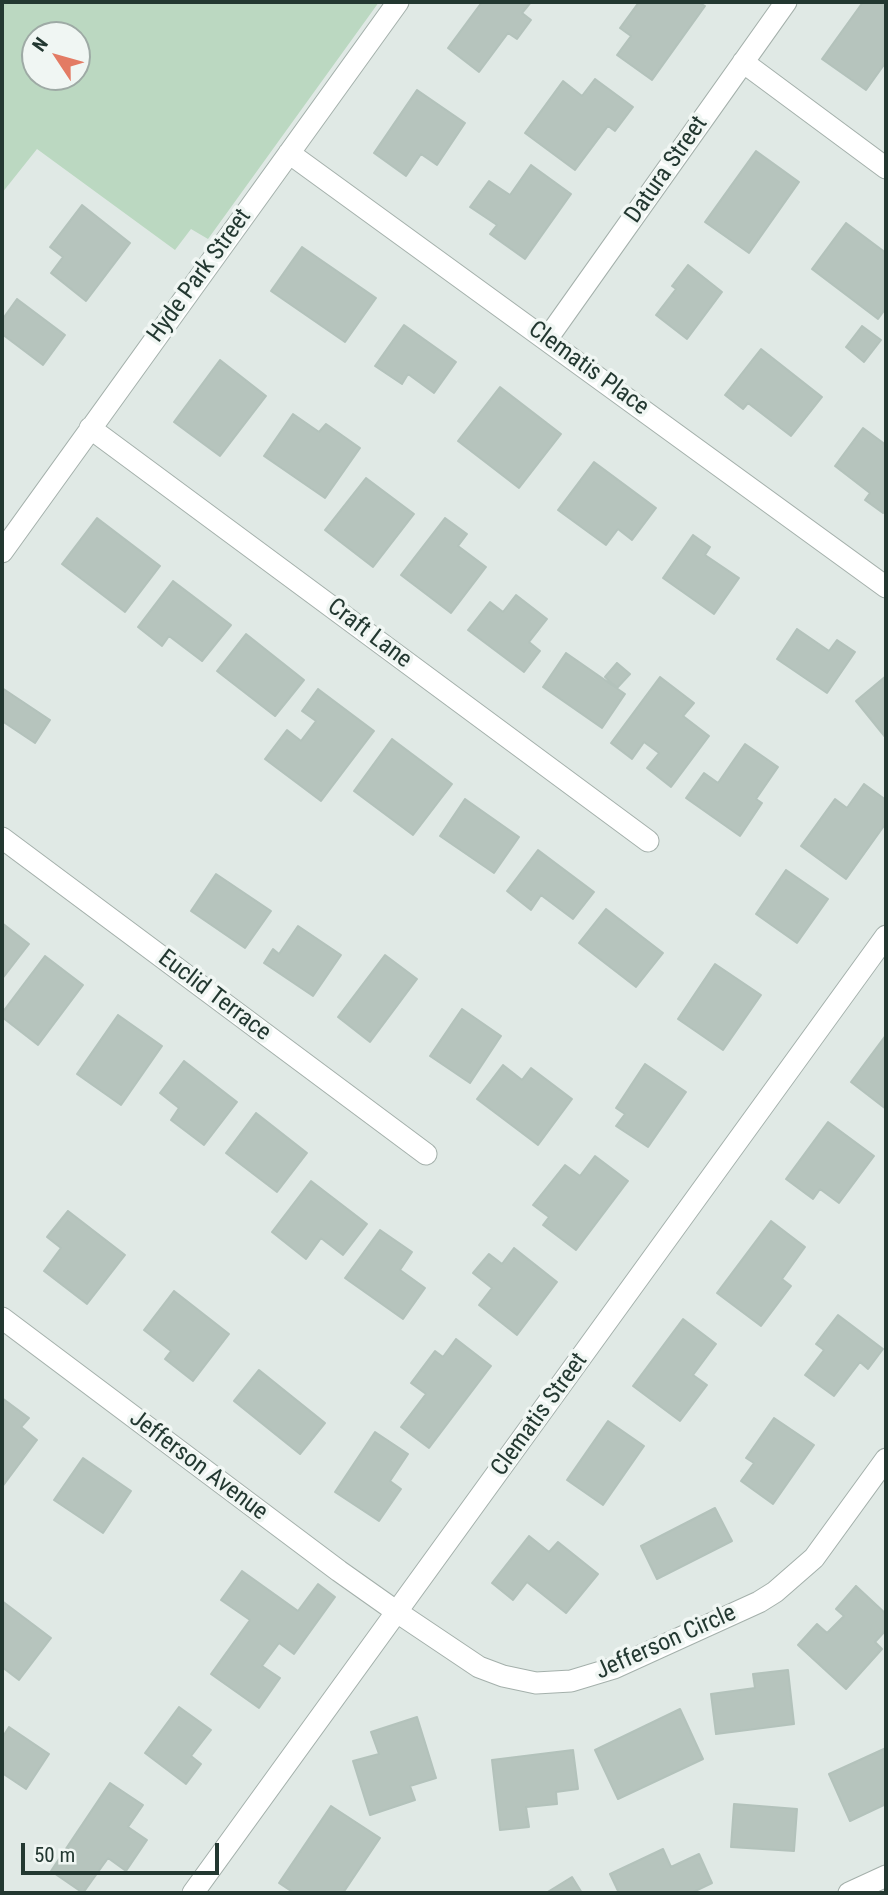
<!DOCTYPE html>
<style>
body{margin:0}
#map{position:relative;width:888px;height:1895px;overflow:hidden;background:#e0e9e5;font-family:"Roboto Condensed",sans-serif}
canvas{display:block}
.frame{position:absolute;inset:0;border:4px solid #233831;pointer-events:none}
.north{position:absolute;left:21px;top:21px;width:70px;height:70px;box-sizing:border-box;background:#f0f6f3;border:2px solid #9eaaa5;border-radius:50%;rotate:306deg;font-size:19px;font-weight:700;line-height:28px;text-align:center;color:#233831}
.north::after{content:'';display:block;margin:auto;width:24px;height:32px;background:#e37b64;clip-path:polygon(50% 0,100% 100%,50% 72%,0 100%)}
.scale{position:absolute;left:21px;top:1843px;width:198px;height:32px;box-sizing:border-box;border:4px solid #233831;border-top:0;padding-left:9px;font-size:21px;line-height:24px;white-space:nowrap;color:#233831;-webkit-text-stroke:5px #f0f6f3;paint-order:stroke}
</style>
<div id="map">
<canvas width="888" height="1895"></canvas>
<div class="frame"></div>
<div class="north">N</div>
<div class="scale">50 m</div>
</div>
<script>
const ctx = document.querySelector('canvas').getContext('2d');
ctx.lineJoin = 'round';
function fillPath(path, color) { ctx.fillStyle = color; ctx.fill(path, 'evenodd'); }
const toPath = rows => new Path2D(rows.map(r => 'M' + r).join(''));
function trace(path, color, width, dash) { ctx.strokeStyle = color; ctx.lineWidth = width; ctx.lineCap = dash ? 'butt' : 'round'; ctx.setLineDash(dash || []); ctx.stroke(path); }
function write(font, color, halo, rows, align = 'center') {
  ctx.font = font + ' "Roboto Condensed",sans-serif'; ctx.lineWidth = 7; ctx.setLineDash([]); ctx.textBaseline = 'middle'; ctx.strokeStyle = halo; ctx.fillStyle = color; for (const [text, x, y, turn = 0] of rows) {
    ctx.save(); ctx.translate(x, y); ctx.rotate((+turn || 0) * Math.PI / 180); ctx.textAlign = isNaN(turn) ? turn : align; if (halo) ctx.strokeText(text, 0, 0); ctx.fillText(text, 0, 0); ctx.restore();
  }
}
const green = toPath([
 [2,2,379,2,208,239,191,229,175,250,37,149,2,193],
 [35,35,77,35,77,77,35,77]
]);
const building = toPath([
 [482,2,531,2,522,13,531,20,517,39,508,33,479,72,448,48,482,2],
 [639,2,698,2,705,6,652,80,617,55,631,36,620,28,639,2],
 [863,2,886,2,886,62,866,90,822,59,863,2],
 [595,79,633,107,615,131,608,126,575,170,525,133,563,81,582,96,595,79],
 [417,90,465,123,437,165,421,154,406,176,374,153,417,90],
 [756,151,799,182,749,253,705,222,756,151],
 [531,165,571,194,525,259,490,234,497,225,470,207,489,181,510,195,531,165],
 [82,205,130,243,86,301,51,273,63,257,50,247,82,205],
 [846,223,886,253,886,308,878,319,812,269,846,223],
 [302,247,376,298,345,342,271,291,302,247],
 [688,265,722,292,687,339,656,315,676,289,672,286,688,265],
 [17,299,65,335,43,365,2,334,2,320,17,299],
 [404,325,456,362,434,393,408,374,402,384,375,366,404,325],
 [862,326,881,340,864,362,846,347,862,326],
 [761,349,822,397,791,436,748,403,743,409,725,395,761,349],
 [220,360,266,396,220,456,174,422,220,360],
 [500,387,561,434,519,488,458,441,500,387],
 [293,414,319,432,326,424,360,448,325,498,264,456,293,414],
 [863,428,886,445,886,510,883,513,865,500,870,493,835,466,863,428],
 [594,462,656,508,632,540,618,529,606,545,558,510,594,462],
 [366,478,414,514,373,567,325,530,366,478],
 [97,518,160,566,125,612,62,564,97,518],
 [445,518,467,534,458,546,486,567,451,613,401,575,445,518],
 [693,535,710,547,705,555,739,578,714,614,663,578,693,535],
 [173,581,231,625,202,661,169,636,162,646,138,627,173,581],
 [516,595,547,619,529,642,540,651,524,672,468,630,490,602,503,612,516,595],
 [797,629,829,651,837,640,855,652,827,693,777,659,797,629],
 [246,634,304,680,275,716,217,671,246,634],
 [566,653,625,694,602,728,543,687,566,653],
 [617,663,630,674,617,688,605,677,617,663],
 [886,676,886,738,856,701,886,676],
 [660,677,694,703,683,716,709,736,671,787,647,768,659,753,644,742,632,759,611,743,660,677],
 [2,688,50,720,35,743,2,721,2,688],
 [318,689,374,731,321,801,265,759,287,730,301,741,316,721,302,711,318,689],
 [392,739,452,784,413,835,354,791,392,739],
 [745,744,778,767,756,799,762,803,740,836,686,798,704,773,718,783,745,744],
 [864,784,886,800,886,823,846,879,801,846,835,799,847,808,864,784],
 [465,799,519,837,494,873,440,836,465,799],
 [538,850,594,892,573,919,541,895,531,910,507,891,538,850],
 [786,870,828,899,797,943,756,914,786,870],
 [216,874,271,911,245,948,191,911,216,874],
 [606,909,663,953,636,987,579,943,606,909],
 [2,923,29,944,2,979,2,923],
 [298,926,341,955,313,996,264,963,273,949,279,954,298,926],
 [385,955,417,979,370,1042,338,1017,385,955],
 [45,956,83,985,38,1045,2,1017,2,1013,45,956],
 [715,964,761,995,723,1050,678,1019,715,964],
 [462,1009,501,1036,470,1083,430,1056,462,1009],
 [118,1015,162,1046,121,1105,77,1074,118,1015],
 [886,1035,886,1109,851,1082,886,1035],
 [184,1061,237,1102,204,1145,171,1120,179,1108,160,1093,184,1061],
 [645,1064,686,1092,648,1147,616,1126,625,1114,616,1108,645,1064],
 [503,1065,522,1080,531,1068,572,1099,538,1145,477,1099,503,1065],
 [256,1113,307,1153,277,1192,226,1153,256,1113],
 [828,1122,874,1156,839,1203,820,1189,813,1199,786,1179,828,1122],
 [595,1156,628,1181,576,1250,543,1225,549,1217,533,1205,565,1165,580,1176,595,1156],
 [311,1181,367,1224,343,1255,321,1238,306,1259,272,1232,311,1181],
 [68,1211,125,1255,87,1304,44,1271,61,1248,47,1237,68,1211],
 [771,1221,805,1247,782,1279,791,1286,761,1326,717,1293,771,1221],
 [380,1230,412,1252,400,1270,425,1288,403,1319,345,1278,380,1230],
 [514,1248,557,1282,517,1335,479,1305,492,1288,473,1273,489,1254,502,1264,514,1248],
 [174,1291,229,1334,193,1381,165,1359,171,1351,144,1330,174,1291],
 [838,1315,883,1349,868,1369,860,1362,834,1396,805,1375,824,1350,816,1344,838,1315],
 [683,1319,716,1344,693,1375,707,1385,680,1421,633,1386,683,1319],
 [456,1339,491,1366,429,1448,401,1427,426,1394,411,1383,435,1351,443,1357,456,1339],
 [259,1370,325,1423,300,1454,234,1401,259,1370],
 [2,1398,29,1418,21,1427,37,1440,2,1487,2,1398],
 [774,1418,814,1445,773,1504,741,1481,754,1463,746,1458,774,1418],
 [608,1421,644,1446,603,1505,567,1480,608,1421],
 [375,1432,408,1454,390,1481,401,1489,379,1521,335,1492,375,1432],
 [83,1458,131,1491,103,1533,54,1500,83,1458],
 [715,1508,732,1541,657,1579,641,1546,715,1508],
 [529,1536,549,1552,558,1542,598,1574,566,1613,527,1582,513,1600,492,1583,529,1536],
 [242,1571,298,1611,318,1584,335,1597,294,1654,279,1643,262,1666,280,1678,259,1708,211,1674,250,1620,221,1600,242,1571],
 [856,1586,886,1614,886,1630,875,1642,882,1649,846,1689,798,1645,817,1624,827,1633,844,1616,836,1609,856,1586],
 [2,1601,51,1638,19,1680,2,1667,2,1601],
 [788,1670,794,1724,716,1734,711,1694,755,1688,753,1674,788,1670],
 [179,1707,211,1730,191,1756,201,1764,186,1784,145,1753,179,1707],
 [680,1709,703,1759,618,1799,595,1750,680,1709],
 [417,1717,436,1778,410,1786,415,1800,370,1815,353,1761,379,1754,371,1732,417,1717],
 [9,1727,49,1754,26,1789,2,1773,2,1738,9,1727],
 [886,1748,886,1804,850,1821,829,1774,886,1748],
 [573,1750,578,1789,556,1792,557,1804,526,1807,529,1827,500,1830,492,1760,573,1750],
 [110,1783,143,1805,128,1827,147,1840,126,1871,108,1858,83,1893,51,1871,110,1783],
 [734,1804,797,1809,794,1851,731,1847,734,1804],
 [331,1806,380,1838,343,1893,294,1893,279,1883,331,1806],
 [663,1849,671,1867,699,1854,712,1883,691,1893,619,1893,610,1874,663,1849],
 [572,1877,582,1893,546,1893,572,1877]
]);
const street = toPath([
 [743,62,886,168],
 [289,153,886,587],
 [547,339,786,2],
 [90,428,648,841],
 [2,552,398,2],
 [2,838,426,1154],
 [2,1318,339,1571,397,1612,479,1667,503,1676,536,1683,571,1681,614,1668,759,1602,775,1592,814,1558,886,1459],
 [193,1893,886,936],
 [849,1893,886,1876]
]);
const streetNames = [
 ["Datura Street",667,170,-55],
 ["Hyde Park Street",200,276,-54],
 ["Clematis Place",588,369,36],
 ["Craft Lane",369,634,37],
 ["Euclid Terrace",214,996,37],
 ["Clematis Street",540,1415,-54],
 ["Jefferson Avenue",198,1466,37],
 ["Jefferson Circle",666,1643,-24]
];
fillPath(green, '#bbd8c1');
fillPath(building, '#b6c4bd');
trace(building, '#b3c2bb', 2);
trace(street, '#a4b0ab', 23);
trace(street, '#fff', 21);
write('24px', '#233831', '#f0f6f3', streetNames);
</script>
